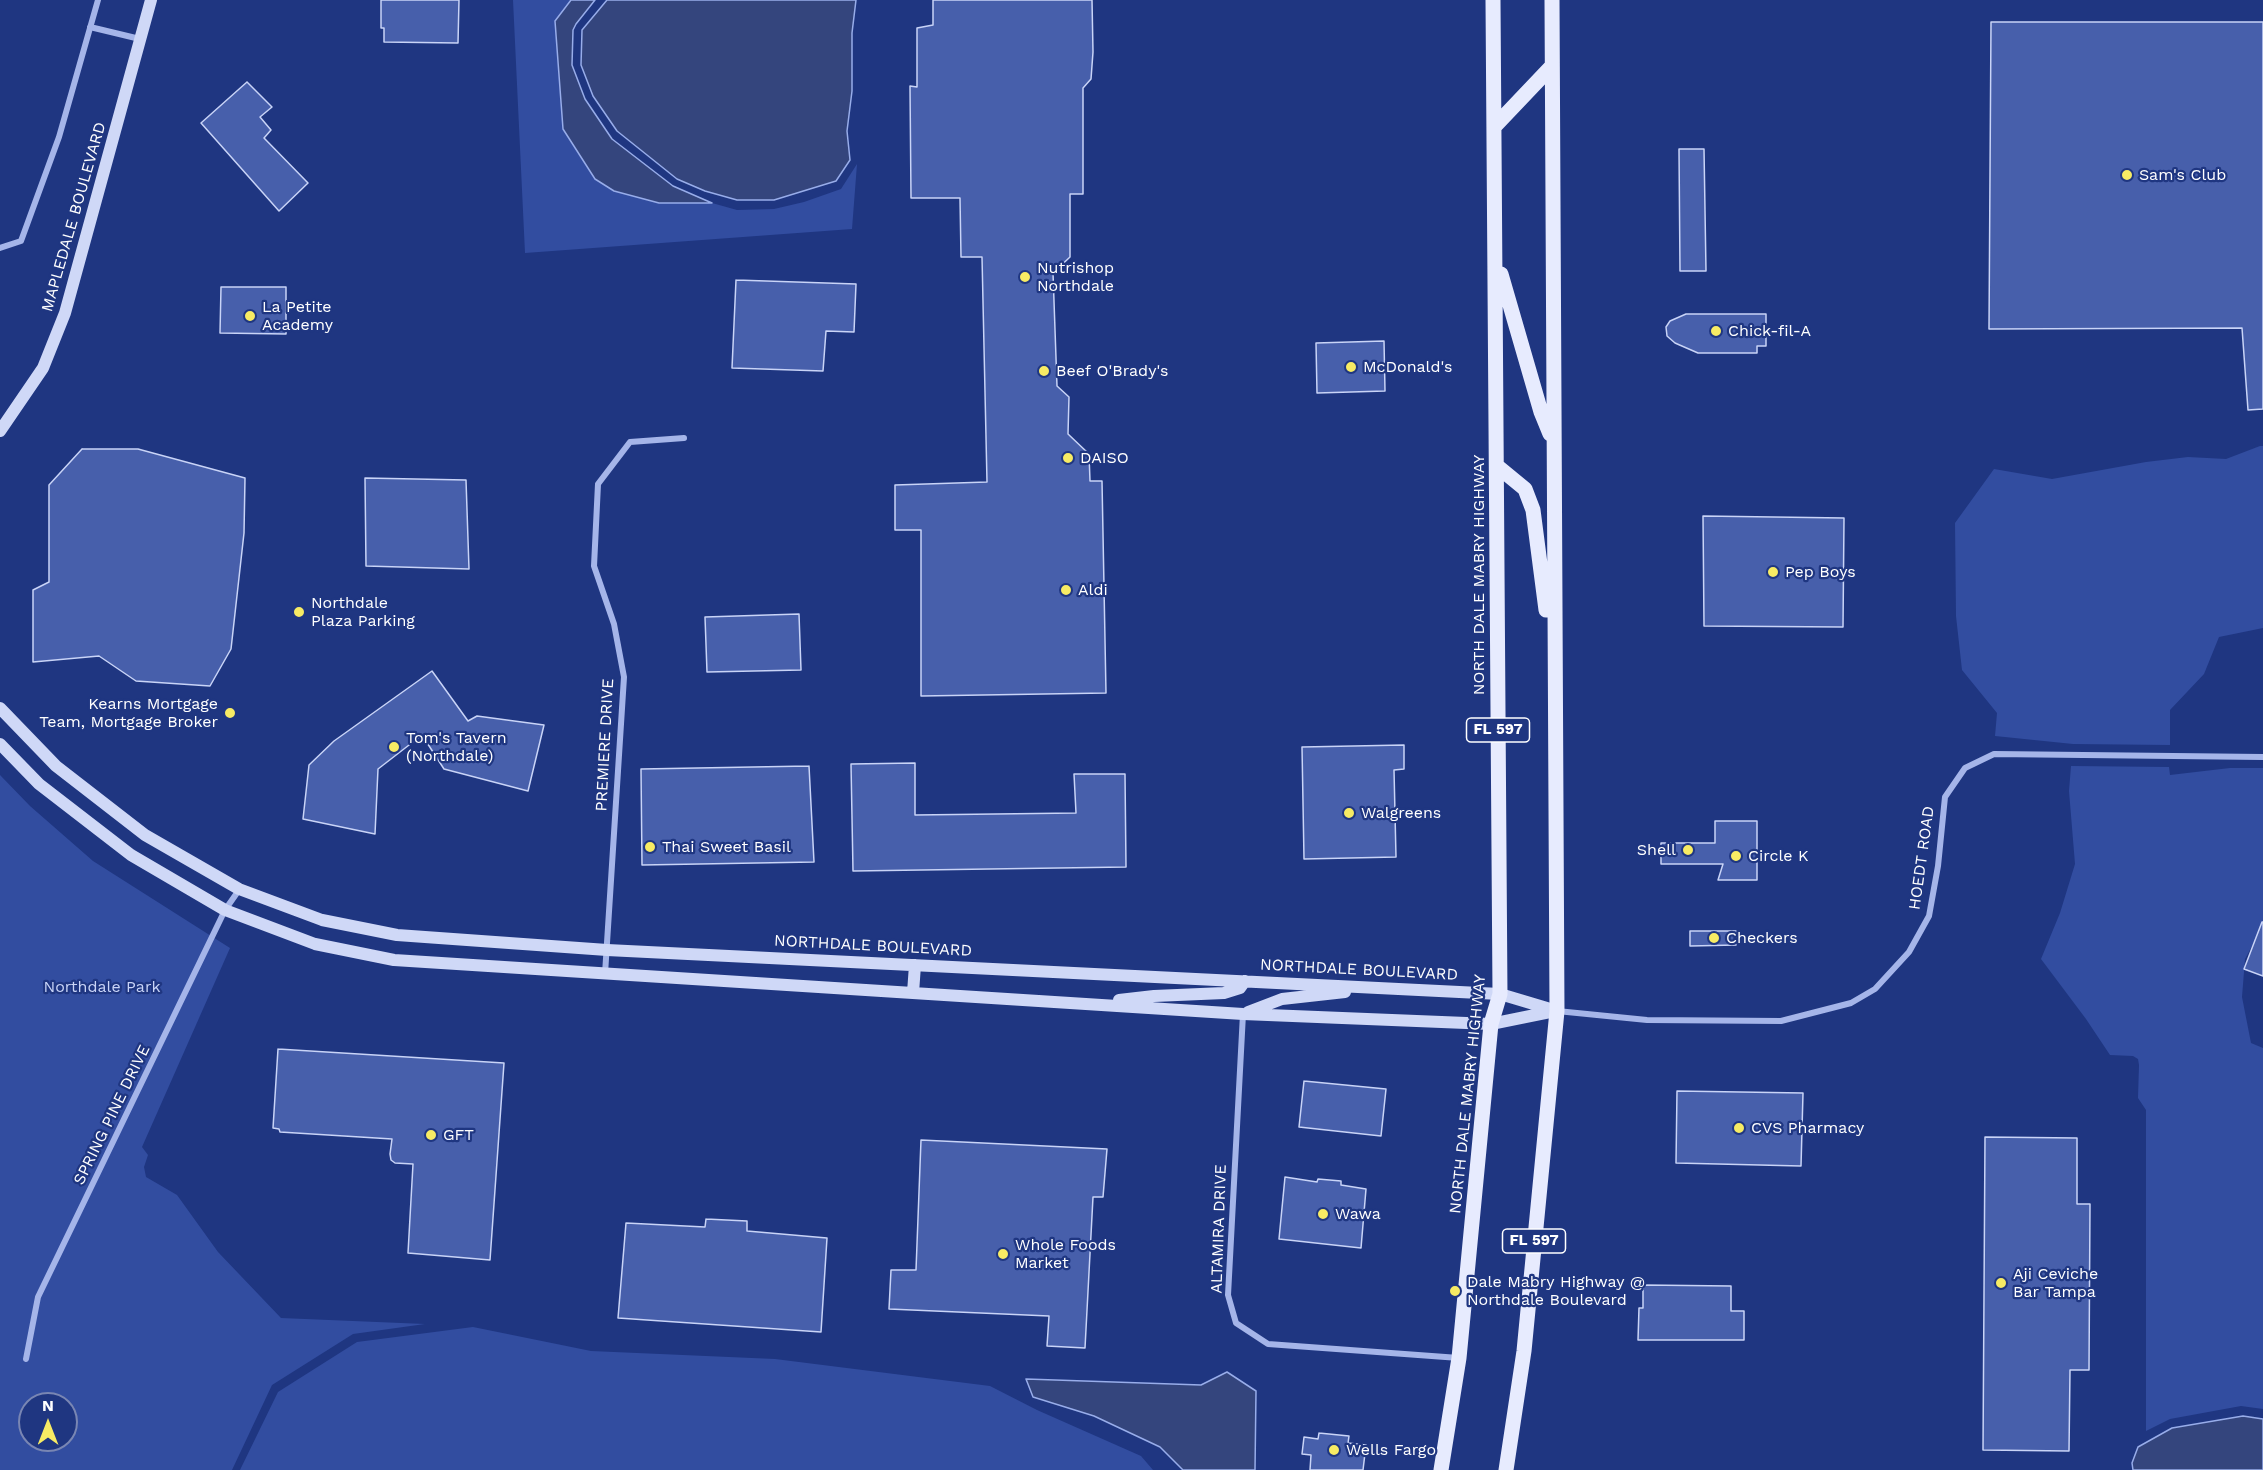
<!DOCTYPE html>
<style>
body{margin:0}
#map{position:relative;width:2263px;height:1470px;overflow:hidden;background:#1f3681;font-family:"Work Sans",sans-serif}
canvas{display:block}
.north{position:absolute;left:18px;top:1392px;width:60px;height:60px;box-sizing:border-box;background:#1f3681;border:2px solid #7986b3;border-radius:50%;rotate:0deg;font-size:16px;font-weight:700;line-height:24px;text-align:center;color:#fff}
.north::after{content:'';display:block;margin:auto;width:21px;height:27px;background:#f7eb64;clip-path:polygon(50% 0,100% 100%,50% 72%,0 100%)}
</style>
<div id="map">
<canvas width="2263" height="1470"></canvas>
<div class="north">N</div>
</div>
<script>
const ctx = document.querySelector('canvas').getContext('2d');
ctx.lineJoin = 'round';
function fillPath(path, color) { ctx.fillStyle = color; ctx.fill(path, 'evenodd'); }
const toPath = rows => new Path2D(rows.map(r => 'M' + r).join(''));
function trace(path, color, width, dash) { ctx.strokeStyle = color; ctx.lineWidth = width; ctx.lineCap = dash ? 'butt' : 'round'; ctx.setLineDash(dash || []); ctx.stroke(path); }
function write(font, color, halo, rows, align = 'center') {
  ctx.font = font + ' "Work Sans",sans-serif'; ctx.lineWidth = 4.5; ctx.setLineDash([]); ctx.textBaseline = 'middle'; ctx.strokeStyle = halo; ctx.fillStyle = color; for (const [text, x, y, turn = 0] of rows) {
    ctx.save(); ctx.translate(x, y); ctx.rotate((+turn || 0) * Math.PI / 180); ctx.textAlign = isNaN(turn) ? turn : align; if (halo) ctx.strokeText(text, 0, 0); ctx.fillText(text, 0, 0); ctx.restore();
  }
}
const green = toPath([
 [513,0,571,0,555,21,563,129,595,179,614,191,659,203,712,203,737,210,774,209,804,202,841,189,857,164,852,229,525,253],
 [2260,446,2263,446,2263,628,2219,637,2204,674,2170,710,2170,745,2073,744,1995,736,1997,713,1962,670,1956,616,1955,523,1994,469,2052,479,2146,462,2188,457,2226,459],
 [2071,766,2169,767,2170,775,2230,768,2263,768,2263,930,2258,935,2245,959,2242,997,2251,1043,2263,1048,2263,1409,2241,1406,2170,1419,2146,1431,2146,1110,2138,1098,2139,1065,2138,1059,2133,1056,2110,1055,2086,1019,2041,959,2060,913,2075,864,2069,791],
 [0,775,30,806,93,861,230,948,142,1147,148,1155,144,1167,146,1177,177,1195,218,1252,281,1318,425,1324,353,1334,272,1385,232,1470,0,1470],
 [30,1404,66,1404,66,1440,30,1440],
 [473,1327,591,1351,775,1359,990,1386,1037,1410,1141,1456,1153,1470,240,1470,278,1392,357,1342]
]);
const water = toPath([
 [571,0,595,0,576,24,573,30,572,65,585,99,612,139,673,186,712,203,659,203,614,191,595,179,563,129,555,21,571,0],
 [607,0,856,0,852,33,852,91,847,131,850,160,836,181,774,200,737,200,705,191,677,179,617,131,593,96,581,65,582,30,607,0],
 [1227,1372,1256,1391,1255,1470,1183,1470,1160,1447,1094,1416,1033,1397,1026,1379,1201,1385,1227,1372],
 [2243,1416,2263,1419,2263,1470,2133,1470,2132,1463,2138,1447,2172,1428,2243,1416]
]);
const building = toPath([
 [381,0,459,0,458,43,384,42,384,28,381,28,381,0],
 [933,0,1092,0,1093,52,1091,79,1083,88,1083,194,1070,194,1070,257,1053,273,1057,386,1069,397,1068,434,1089,454,1090,481,1102,481,1106,693,921,696,921,530,895,530,895,485,987,482,982,257,961,257,960,198,911,198,910,86,917,87,917,28,933,25,933,0],
 [1991,22,2263,22,2263,409,2248,410,2242,328,1989,329,1991,22],
 [247,82,272,107,260,117,271,130,264,138,308,183,279,211,201,123,247,82],
 [1679,149,1704,149,1706,271,1680,271,1679,149],
 [736,280,856,284,854,332,826,331,823,371,732,368,736,280],
 [221,287,286,287,286,334,220,333,221,287],
 [1686,314,1766,314,1766,346,1757,346,1757,353,1698,353,1675,343,1667,336,1666,327,1670,321,1686,314],
 [1384,341,1385,391,1317,393,1316,343,1384,341],
 [82,449,138,449,245,478,244,533,231,649,210,686,136,681,99,656,33,662,33,590,49,582,49,485,82,449],
 [365,478,466,480,469,569,366,566,365,478],
 [1703,516,1844,518,1843,627,1704,626,1703,516],
 [799,614,801,670,707,672,705,617,799,614],
 [432,671,468,721,477,716,544,725,528,791,444,769,422,735,378,769,375,834,303,819,309,765,334,741,432,671],
 [1404,745,1404,769,1394,770,1396,857,1304,859,1302,747,1404,745],
 [915,763,915,815,1076,813,1074,774,1125,774,1126,867,853,871,851,764,915,763],
 [809,766,814,862,642,865,641,769,809,766],
 [1715,821,1757,821,1757,880,1718,880,1723,864,1661,864,1661,843,1715,843,1715,821],
 [2262,922,2263,922,2263,976,2244,969,2262,922],
 [1690,931,1736,931,1736,945,1690,946,1690,931],
 [278,1049,504,1063,490,1260,408,1253,413,1164,395,1163,391,1160,390,1154,392,1139,280,1132,279,1129,273,1128,278,1049],
 [1304,1081,1386,1089,1381,1136,1299,1127,1304,1081],
 [1677,1091,1803,1093,1801,1166,1676,1163,1677,1091],
 [1985,1137,2077,1138,2077,1204,2090,1204,2089,1370,2070,1370,2069,1451,1983,1450,1985,1137],
 [921,1140,1107,1149,1103,1197,1093,1197,1085,1348,1047,1346,1049,1316,889,1309,891,1270,916,1270,921,1140],
 [1285,1177,1317,1182,1318,1179,1341,1181,1341,1185,1366,1189,1361,1248,1279,1239,1285,1177],
 [706,1219,747,1221,747,1231,827,1238,821,1332,618,1318,626,1223,705,1227,706,1219],
 [1643,1285,1731,1286,1731,1311,1744,1311,1744,1340,1638,1340,1639,1308,1643,1308,1643,1285],
 [1319,1433,1349,1436,1348,1443,1366,1445,1363,1470,1310,1470,1311,1455,1302,1454,1304,1437,1318,1439,1319,1433]
]);
const street = toPath([
 [90,27,140,39],
 [0,248,21,241,59,137,98,0],
 [605,974,624,677,614,624,594,566,598,484,630,442,684,438],
 [1557,1011,1647,1020,1781,1021,1851,1003,1875,989,1909,952,1929,916,1938,866,1945,797,1965,768,1994,754,2263,757],
 [1243,1014,1228,1295,1236,1323,1268,1344,1459,1358],
 [26,1359,38,1297,225,910,239,890]
]);
const secondary = toPath([
 [0,431,43,368,65,313,151,0],
 [0,708,56,766,145,835,239,889,322,920,397,935,607,950,1500,994,1557,1011],
 [0,744,39,784,131,855,225,910,315,944,394,960,1243,1014,1491,1024,1555,1011],
 [913,993,915,965],
 [1119,1000,1154,996,1224,993,1240,988,1245,981],
 [1248,1012,1282,999,1345,992]
]);
const primary = toPath([
 [1494,127,1552,66],
 [1501,274,1541,412,1550,434],
 [1497,466,1525,489,1533,510,1546,610],
 [1441,1470,1459,1358,1491,1024,1500,994,1493,0],
 [1506,1470,1524,1351,1557,1011,1552,0]
]);
const markers = [
 [2127,175,6,"#f7eb64"],
 [1025,277,6,"#f7eb64"],
 [250,316,6,"#f7eb64"],
 [1716,331,6,"#f7eb64"],
 [1351,367,6,"#f7eb64"],
 [1044,371,6,"#f7eb64"],
 [1068,458,6,"#f7eb64"],
 [1773,572,6,"#f7eb64"],
 [1066,590,6,"#f7eb64"],
 [299,612,6,"#f7eb64"],
 [230,713,6,"#f7eb64"],
 [394,747,6,"#f7eb64"],
 [1349,813,6,"#f7eb64"],
 [650,847,6,"#f7eb64"],
 [1688,850,6,"#f7eb64"],
 [1736,856,6,"#f7eb64"],
 [1714,938,6,"#f7eb64"],
 [1739,1128,6,"#f7eb64"],
 [431,1135,6,"#f7eb64"],
 [1323,1214,6,"#f7eb64"],
 [1003,1254,6,"#f7eb64"],
 [2001,1283,6,"#f7eb64"],
 [1455,1291,6,"#f7eb64"],
 [1334,1450,6,"#f7eb64"]
];
const shields = [
 [1498,730,63],
 [1534,1241,63]
];
const shieldNames = [
 ["FL 597",1498,730],
 ["FL 597",1534,1241]
];
const poiNames = [
 ["Sam's Club",2139,175],
 ["Nutrishop",1037,268],
 ["Northdale",1037,286],
 ["La Petite",262,307],
 ["Academy",262,325],
 ["Chick-fil-A",1728,331],
 ["McDonald's",1363,367],
 ["Beef O'Brady's",1056,371],
 ["DAISO",1080,458],
 ["Pep Boys",1785,572],
 ["Aldi",1078,590],
 ["Northdale",311,603],
 ["Plaza Parking",311,621],
 ["Kearns Mortgage",218,704,"right"],
 ["Team, Mortgage Broker",218,722,"right"],
 ["Tom's Tavern",406,738],
 ["(Northdale)",406,756],
 ["Walgreens",1361,813],
 ["Thai Sweet Basil",662,847],
 ["Shell",1676,850,"right"],
 ["Circle K",1748,856],
 ["Checkers",1726,938],
 ["CVS Pharmacy",1751,1128],
 ["GFT",443,1135],
 ["Wawa",1335,1214],
 ["Whole Foods",1015,1245],
 ["Market",1015,1263],
 ["Aji Ceviche",2013,1274],
 ["Bar Tampa",2013,1292],
 ["Dale Mabry Highway @",1467,1282],
 ["Northdale Boulevard",1467,1300],
 ["Wells Fargo",1346,1450]
];
const streetNames = [
 ["MAPLEDALE BOULEVARD",74,217,-74],
 ["NORTH DALE MABRY HIGHWAY",1479,575,-90],
 ["PREMIERE DRIVE",605,745,-87],
 ["HOEDT ROAD",1922,858,-82],
 ["NORTHDALE BOULEVARD",873,946,3],
 ["NORTHDALE BOULEVARD",1359,970,3],
 ["NORTH DALE MABRY HIGHWAY",1468,1094,-84],
 ["SPRING PINE DRIVE",112,1115,-64],
 ["ALTAMIRA DRIVE",1219,1229,-88]
];
const parkNames = [
 ["Northdale Park",102,987]
];
fillPath(green, '#324da0');
fillPath(water, '#34457d');
trace(water, '#98adea', 1.5);
fillPath(building, '#475fab');
trace(building, '#c9d4f7', 1.5);
trace(street, '#a5b5e9', 6);
trace(secondary, '#cfd8f7', 12);
trace(primary, '#e7ebfe', 15);
for (const [x, y, r, color] of markers) { const dot = new Path2D(); dot.arc(x, y, r, 0, 2 * Math.PI); ctx.fillStyle = color; ctx.fill(dot); trace(dot, '#1f3681', 2); }
for (const [x, y, w] of shields) { const box = new Path2D(); box.roundRect(x - w / 2, y - 12, w, 24, 4.5); ctx.fillStyle = '#1f3681'; ctx.fill(box); trace(box, '#fff', 1.5); }
write('bold 15px', '#fff', null, shieldNames);
write('16px', '#fff', '#1f3681', poiNames, 'left');
write('16px', '#fff', '#1f3681', streetNames);
write('16px', '#c9d4f7', '#1f3681', parkNames);
</script>
